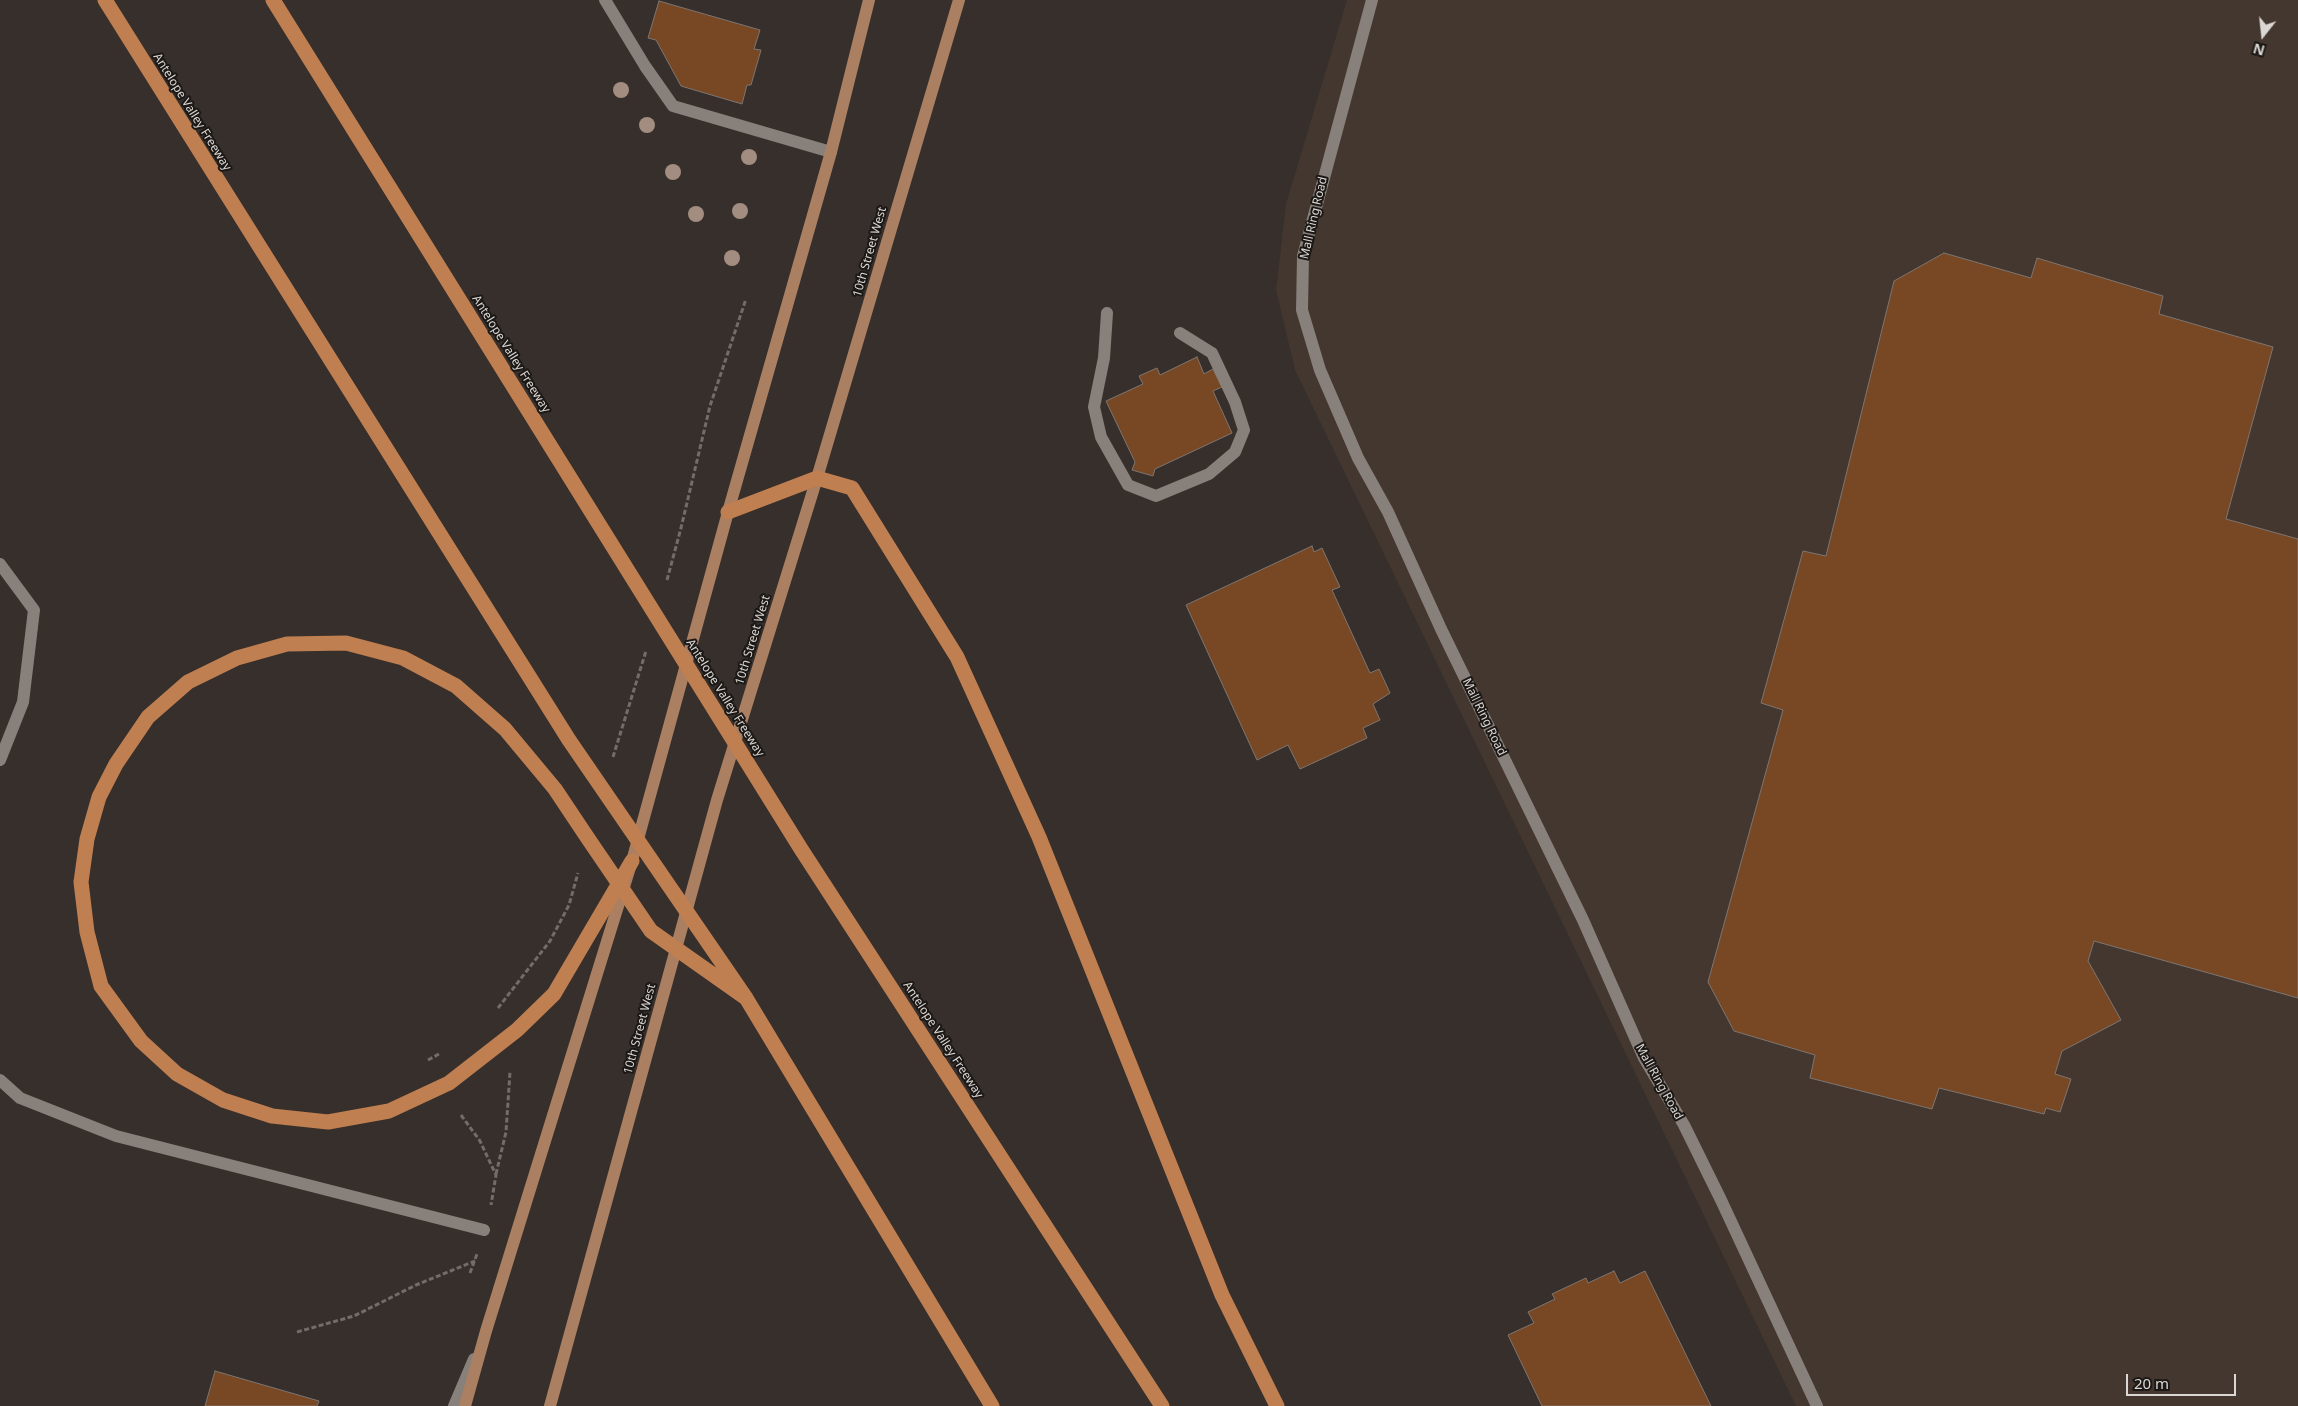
<!DOCTYPE html>
<style>
body{margin:0}
#map{position:relative;width:2298px;height:1406px;overflow:hidden;background:#362f2b;font-family:"Noto Sans",sans-serif}
canvas{display:block}
.north{position:absolute;left:2238px;top:10px;width:50px;height:50px;-webkit-text-stroke:4px #1b1816;paint-order:stroke;rotate:196deg;font-size:14px;font-weight:700;line-height:20px;text-align:center;color:#dbd7d4}
.north::after{content:'';display:block;margin:auto;width:18px;height:22px;background:#dbd7d4;clip-path:polygon(50% 0,100% 100%,50% 72%,0 100%)}
.scale{position:absolute;left:2126px;top:1374px;width:110px;height:22px;box-sizing:border-box;border:2px solid #dbd7d4;border-top:0;padding-left:6px;font-size:15px;line-height:18px;white-space:nowrap;color:#dbd7d4;-webkit-text-stroke:4px #1b1816;paint-order:stroke}
</style>
<div id="map">
<canvas width="2298" height="1406"></canvas>
<div class="north">N</div>
<div class="scale">20 m</div>
</div>
<script>
const ctx = document.querySelector('canvas').getContext('2d');
ctx.lineJoin = 'round';
function fillPath(path, color) { ctx.fillStyle = color; ctx.fill(path, 'evenodd'); }
const toPath = rows => new Path2D(rows.map(r => 'M' + r).join(''));
function trace(path, color, width, dash) { ctx.strokeStyle = color; ctx.lineWidth = width; ctx.lineCap = dash ? 'butt' : 'round'; ctx.setLineDash(dash || []); ctx.stroke(path); }
function write(font, color, halo, rows, align = 'center') {
  ctx.font = font + ' "Noto Sans",sans-serif'; ctx.lineWidth = 4; ctx.setLineDash([]); ctx.textBaseline = 'middle'; ctx.strokeStyle = halo; ctx.fillStyle = color; for (const [text, x, y, turn = 0] of rows) {
    ctx.save(); ctx.translate(x, y); ctx.rotate((+turn || 0) * Math.PI / 180); ctx.textAlign = isNaN(turn) ? turn : align; if (halo) ctx.strokeText(text, 0, 0); ctx.fillText(text, 0, 0); ctx.restore();
  }
}
const built = toPath([
 [1347,0,2298,0,2298,1406,1796,1406,1295,370,1276,290,1286,204]
]);
const building = toPath([
 [659,1,760,30,754,49,761,50,751,85,747,85,742,104,681,86,656,40,648,38,659,1],
 [1944,253,2031,278,2037,258,2163,296,2159,314,2273,347,2226,519,2298,539,2298,998,2094,941,2088,961,2121,1020,2062,1051,2055,1074,2071,1079,2060,1112,2046,1108,2044,1114,1939,1088,1932,1109,1810,1078,1815,1055,1734,1031,1708,982,1783,710,1761,703,1803,551,1826,556,1894,281,1944,253],
 [1197,357,1204,374,1213,369,1222,387,1213,391,1232,433,1155,469,1153,476,1132,470,1135,462,1106,401,1143,384,1139,376,1157,368,1160,375,1197,357],
 [1312,546,1314,552,1322,548,1340,587,1332,590,1370,673,1379,669,1390,693,1373,704,1380,720,1363,728,1367,738,1300,769,1288,745,1257,760,1186,605,1312,546],
 [1614,1271,1620,1283,1645,1271,1711,1406,1542,1406,1508,1335,1534,1323,1528,1312,1555,1299,1552,1294,1586,1278,1588,1283,1614,1271],
 [215,1371,319,1401,317,1406,205,1406,215,1371]
]);
const path = toPath([
 [667,580,681,528,710,406,746,299],
 [613,757,646,651],
 [498,1008,550,941,569,905,578,873],
 [428,1060,439,1054],
 [461,1115,480,1141,496,1175,491,1205],
 [496,1174,506,1132,510,1072],
 [470,1273,477,1254],
 [297,1332,354,1316,416,1285,475,1261]
]);
const service = toPath([
 [605,0,645,66,673,106,831,152],
 [1372,0,1303,256,1302,310,1320,370,1358,458,1388,512,1441,629,1583,920,1644,1058,1684,1125,1721,1200,1817,1406],
 [1107,313,1104,358,1094,407,1101,437,1128,485,1156,496,1209,474,1235,452,1244,430,1235,402,1212,353,1180,333],
 [0,564,34,610,23,702,0,760],
 [0,1080,20,1098,116,1136,484,1230],
 [454,1406,474,1359]
]);
const primary = toPath([
 [465,1406,486,1331,632,861,728,512,831,152,869,0],
 [550,1406,717,800,817,478,959,0]
]);
const motorway = toPath([
 [105,0,569,740,746,998,992,1406],
 [273,0,801,849,1162,1406],
 [728,512,817,478,852,488,957,657,1039,837,1222,1295,1277,1406],
 [632,861,554,994,517,1030,449,1083,389,1111,328,1122,272,1116,223,1100,177,1074,141,1041,101,986,87,932,81,882,87,839,99,797,116,764,148,717,188,682,237,658,287,644,346,643,403,658,456,686,505,729,555,789,587,837,651,931,746,998]
]);
const trees = [
 [621,90],
 [647,125],
 [749,157],
 [673,172],
 [740,211],
 [696,214],
 [732,258]
];
const streetNames = [
 ["Antelope Valley Freeway",192,112,58],
 ["Mall Ring Road",1314,218,-77],
 ["10th Street West",870,252,-74],
 ["Antelope Valley Freeway",511,354,58],
 ["10th Street West",753,640,-73],
 ["Antelope Valley Freeway",725,698,58],
 ["Mall Ring Road",1484,717,64],
 ["10th Street West",640,1029,-75],
 ["Antelope Valley Freeway",943,1040,57],
 ["Mall Ring Road",1659,1082,61]
];
fillPath(built, '#43372f');
fillPath(building, '#784723');
trace(building, '#7e7672', 1);
trace(path, '#726d69', 3, [5, 2.5]);
trace(service, '#88807b', 12);
trace(primary, '#aa7f62', 12);
trace(motorway, '#c07f51', 15);
ctx.fillStyle = '#a28d80';
for (const [x, y] of trees) { ctx.beginPath(); ctx.arc(x, y, 8, 0, 2 * Math.PI); ctx.fill(); }
write('12px', '#dbd7d4', '#1b1816', streetNames);
</script>
